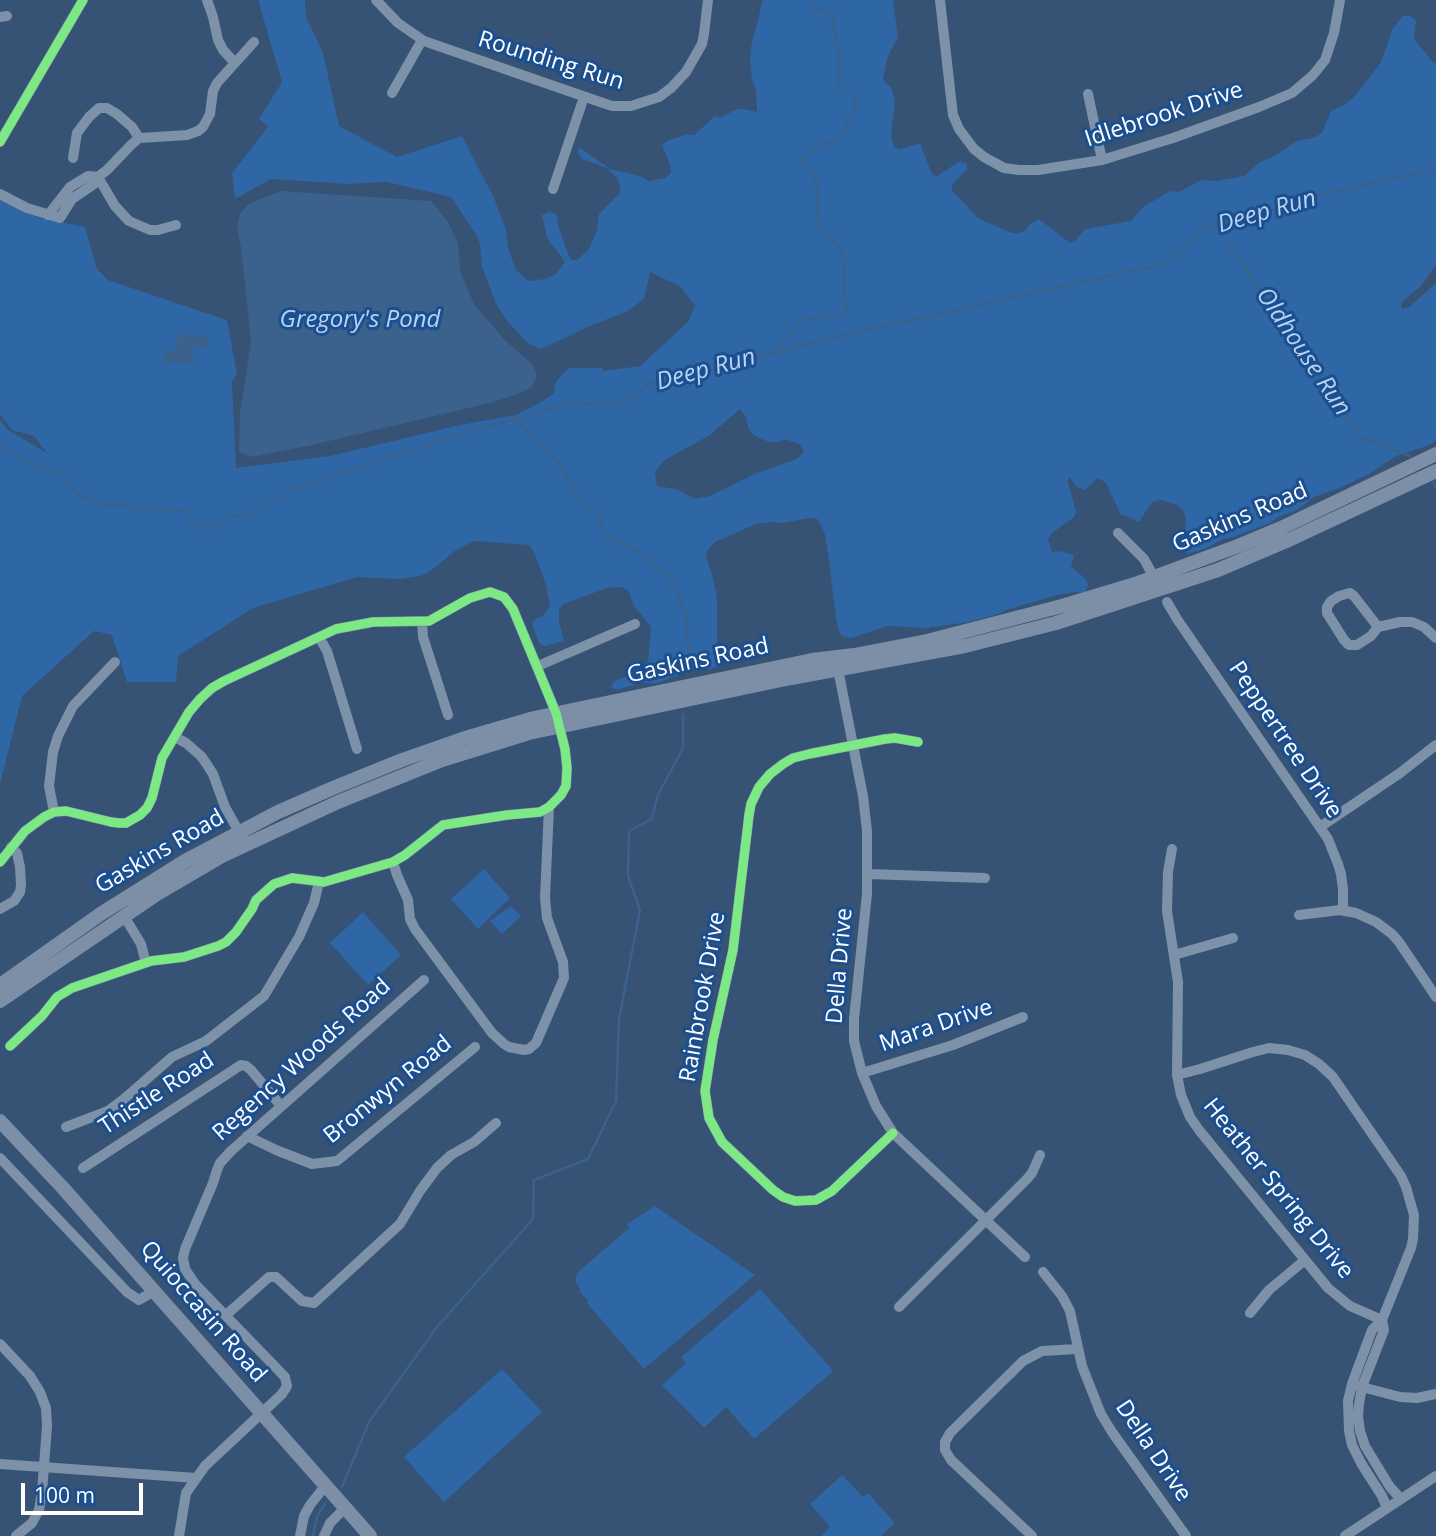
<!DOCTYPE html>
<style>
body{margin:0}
#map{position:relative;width:1436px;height:1536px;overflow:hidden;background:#365274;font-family:"Open Sans",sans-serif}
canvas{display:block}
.scale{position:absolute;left:21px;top:1483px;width:122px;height:32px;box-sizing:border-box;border:4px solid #fff;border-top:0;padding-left:9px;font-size:21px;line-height:24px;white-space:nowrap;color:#fff;-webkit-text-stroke:5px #1b4f8f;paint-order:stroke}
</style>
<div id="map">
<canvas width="1436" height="1536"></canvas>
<div class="scale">100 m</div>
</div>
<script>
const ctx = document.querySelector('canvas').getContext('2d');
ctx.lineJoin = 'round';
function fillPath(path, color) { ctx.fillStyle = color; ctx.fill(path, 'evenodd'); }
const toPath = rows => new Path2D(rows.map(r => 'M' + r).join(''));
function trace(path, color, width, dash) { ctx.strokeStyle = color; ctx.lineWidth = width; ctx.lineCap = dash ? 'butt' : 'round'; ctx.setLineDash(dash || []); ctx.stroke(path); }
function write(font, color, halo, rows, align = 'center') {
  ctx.font = font + ' "Open Sans",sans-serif'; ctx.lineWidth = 6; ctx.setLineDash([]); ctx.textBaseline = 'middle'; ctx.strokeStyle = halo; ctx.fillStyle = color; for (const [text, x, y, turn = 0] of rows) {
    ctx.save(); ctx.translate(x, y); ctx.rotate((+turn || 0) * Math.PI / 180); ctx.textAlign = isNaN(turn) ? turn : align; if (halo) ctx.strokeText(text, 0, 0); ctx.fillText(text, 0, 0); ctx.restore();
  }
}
const green = toPath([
 [258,0,305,0,306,17,323,53,339,126,397,157,462,136,494,198,506,230,508,248,516,270,528,281,545,279,555,275,565,262,547,238,542,215,549,212,557,214,558,225,568,254,571,260,577,260,589,249,597,230,599,214,620,193,620,185,617,178,607,168,582,159,578,153,579,147,610,169,640,176,649,181,665,178,671,173,670,164,662,146,667,141,685,135,694,135,715,116,719,118,737,109,745,109,757,112,756,90,752,80,750,61,751,47,763,0,893,0,898,37,888,56,883,79,892,89,895,101,891,135,894,147,900,149,920,143,931,172,936,177,958,162,967,163,967,169,952,185,952,190,978,218,1012,233,1019,233,1026,230,1030,224,1039,219,1070,243,1076,240,1085,229,1131,221,1143,207,1170,191,1179,192,1201,180,1217,181,1244,176,1259,163,1276,155,1297,141,1313,138,1322,133,1331,111,1344,105,1356,95,1381,62,1393,28,1403,16,1410,16,1416,21,1414,39,1433,62,1436,63,1436,265,1421,286,1401,303,1402,309,1409,307,1436,283,1436,440,1430,445,1396,456,1369,474,1340,488,1314,497,1297,510,1278,517,1270,523,1233,537,1223,539,1204,549,1187,554,1184,535,1186,521,1184,512,1178,505,1161,500,1152,502,1139,522,1127,516,1121,515,1106,483,1098,478,1085,490,1077,487,1069,477,1068,482,1076,511,1074,517,1051,534,1048,540,1052,552,1059,551,1074,555,1071,567,1086,579,1088,585,1085,593,1076,592,1057,595,1006,610,999,614,969,622,925,628,888,626,851,638,844,637,839,633,836,619,829,560,825,535,820,523,816,518,810,518,782,523,771,522,756,524,715,542,707,551,706,557,712,574,717,596,717,644,720,666,710,669,698,668,657,683,640,683,617,690,611,687,614,682,639,670,648,661,651,627,634,606,629,592,622,587,607,588,563,604,559,610,559,621,564,641,545,646,539,643,532,624,535,619,542,617,550,606,546,585,534,552,529,545,474,541,456,550,428,573,420,576,400,579,357,577,253,608,178,656,176,682,127,682,112,635,94,631,22,696,0,784,0,420,8,430,47,453,34,436,12,430,0,414,0,198,40,218,85,227,97,269,108,280,227,320,237,374,230,385,232,385,236,468,330,456,460,425,516,415,543,401,554,393,556,381,569,368,602,368,604,371,640,366,688,322,695,306,681,287,650,272,644,299,628,311,590,326,541,349,530,345,507,321,496,304,482,267,480,244,477,236,451,197,386,182,348,184,271,179,235,199,232,173,268,127,259,119,282,82],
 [740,409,746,417,749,430,755,436,769,442,778,442,784,439,800,444,804,452,797,459,757,473,710,496,695,499,676,489,657,486,655,472,665,460,710,435],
 [484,869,510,898,478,929,451,899],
 [511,906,521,916,502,934,490,921],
 [363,912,401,955,368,985,330,943],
 [655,1206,755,1275,644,1369,587,1303,588,1301,579,1291,580,1289,576,1283,576,1276,580,1270,629,1228,627,1224],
 [760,1289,831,1368,832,1372,754,1439,726,1407,704,1428,662,1385,686,1363,681,1357],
 [502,1369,542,1412,444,1502,404,1457],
 [842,1475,863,1497,868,1493,895,1523,881,1536,821,1536,830,1527,810,1504]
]);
const water = toPath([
 [281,191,431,201,448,222,458,243,460,271,474,304,505,340,532,364,537,375,532,387,520,393,494,402,308,446,251,457,239,452,240,413,251,342,241,247,237,226,240,213,250,203],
 [177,334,208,336,207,348,194,347,193,364,164,362,165,350,176,351]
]);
const stream = toPath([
 [1215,223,1360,437,1410,456],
 [775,352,802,320,846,314,842,250,819,226,816,179,802,158,820,146,840,137,855,108,853,95,839,85,839,53,831,12,813,8,810,0],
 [514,419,544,446,565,471,574,492,595,511,606,535,643,554,671,579,686,614,690,668],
 [0,445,37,466,62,476,72,486,76,493,98,504,187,511,195,525,206,529,217,526,231,517,250,514,289,492,471,431,565,405,598,403,622,405,652,382,671,380,832,338,1144,268,1156,268,1167,262,1202,230,1215,223,1245,218,1333,192,1436,169],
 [1433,482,1436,487],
 [342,1487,369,1422,437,1327,533,1219,534,1180,588,1159,616,1101,619,1019,640,910,628,876,629,831,652,819,657,797,683,748,683,714],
 [313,1536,317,1517,325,1503]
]);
const minor = toPath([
 [207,0,213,17,218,40,223,50,235,63],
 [376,0,398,23,424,41,603,103,612,106,631,106,659,97,671,88,686,72,702,44,704,34,708,0],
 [940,0,951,98,953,115,959,129,974,149,984,157,1004,168,1019,170,1038,170,1102,160,1173,138,1259,107,1292,93,1313,75,1325,60,1334,33,1340,0],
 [0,17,7,16],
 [392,93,422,40],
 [1088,94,1102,160],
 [0,142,83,0],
 [73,158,77,133,89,117,99,108,107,108,117,114,132,127,139,138],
 [98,177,115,206,129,221,150,230,158,230,176,225],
 [553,189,584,97],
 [0,194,27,208,60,218,72,199,94,184,98,177,107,170,131,145,139,138,187,135,198,131,203,127,210,114,213,91,217,83,254,42],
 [48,215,70,187,88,176,98,177],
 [1118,533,1144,559,1156,581],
 [1167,602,1177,619,1328,839,1338,864,1341,874,1343,889,1343,910],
 [422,622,423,637,448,715],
 [1378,627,1371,636,1357,645,1349,645,1344,640,1327,613,1327,607,1331,601,1339,596,1350,593,1354,596,1378,627,1400,622,1412,622,1424,627,1436,638],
 [319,637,327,651,357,749],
 [837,664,863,796,867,831,867,894,854,1019,854,1041,862,1073,876,1106,893,1133,1025,1257],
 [538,666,635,624],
 [175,737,186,743,201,756,206,763,213,774,225,807,243,839],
 [54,812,49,786,53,752,58,736,73,706,115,662],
 [1320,827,1400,773,1436,745],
 [1172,849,1168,872,1167,911,1178,982,1177,1075,1181,1095,1190,1117,1199,1130,1328,1288,1350,1306,1382,1320],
 [0,862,25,831,44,817,54,812,66,811,111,822,119,823,126,823,140,815,147,808,152,798,162,758,189,712,200,699,212,688,224,681,336,629,373,622,429,621,470,598,490,592,504,597,513,609,556,713,565,749,567,768,566,786,561,795,549,807,540,812,507,815,443,825,405,855,393,862,324,882,292,878,274,884,256,900,252,909,236,932,226,942,218,946,184,957,151,961,72,988,57,997,42,1016,10,1046],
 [393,862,397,875,408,900,410,919,415,929,492,1033,504,1044,509,1047,524,1050,529,1049,536,1043,564,978,563,962,547,918,545,898,549,807],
 [868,874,985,878],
 [0,909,14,901,20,892,21,885,20,867,17,853,11,847],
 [1299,915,1340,910,1356,913,1376,922,1392,934,1399,942,1436,997],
 [124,916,141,944,146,963],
 [1174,955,1233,938],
 [862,1073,953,1045,1023,1017],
 [1177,1075,1200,1069,1253,1052,1269,1048,1288,1050,1305,1055,1319,1064,1333,1077,1401,1176,1406,1187,1414,1215,1413,1239,1411,1248,1382,1320,1372,1330,1352,1384,1348,1401,1349,1431,1352,1445,1361,1463,1382,1496,1387,1508],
 [66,1127,108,1111,124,1099,172,1057,206,1041,264,996,299,937,314,903,319,882],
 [893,1133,832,1191,816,1200,795,1201,783,1197,773,1190,722,1142,709,1118,705,1091,713,1040,733,950,749,815,751,804,759,787,770,774,783,764,793,758,809,754,885,739,895,738,918,742],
 [247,1136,276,1150,312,1164,337,1161,475,1047],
 [0,1158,127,1292,139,1300,154,1291],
 [83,1168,241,1065,246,1066,251,1070,281,1106],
 [1043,1272,1062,1296,1070,1311,1082,1366,1101,1414,1112,1432,1186,1536],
 [899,1307,1027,1179,1032,1173,1040,1155],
 [1250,1313,1269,1290,1305,1260],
 [226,1315,269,1277,276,1277,302,1301,314,1303,400,1224,420,1191,437,1168,451,1155,474,1142,496,1123],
 [1382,1320,1384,1330,1362,1387,1359,1404,1358,1416,1360,1431,1365,1446,1390,1487,1401,1499],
 [0,1344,30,1376,40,1392,46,1408,47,1426,42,1492,39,1510,32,1523,16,1536],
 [1358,1386,1400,1397,1417,1398,1436,1394],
 [0,1464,196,1478],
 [179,1536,186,1493,205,1466,282,1394,287,1386,285,1377,195,1284,185,1269,183,1258,185,1249,213,1183,217,1170,220,1163,231,1151,424,980],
 [300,1536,304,1516,310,1505,325,1486],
 [324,1536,330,1523,345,1508],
 [1032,1536,951,1460,945,1450,945,1442,950,1433,1023,1361,1042,1351,1077,1349],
 [1345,1536,1436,1476]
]);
const major = toPath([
 [0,985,102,913,185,861,278,812,333,788,402,760,465,738,534,718,812,660,854,655,927,641,1062,606,1135,584,1238,546,1281,528,1436,454],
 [0,1001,157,894,222,856,338,802,442,760,529,733,791,678,965,646,1056,623,1218,570,1291,539,1436,471],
 [0,1121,63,1188,370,1536]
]);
const cycleway = toPath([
 [0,142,83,0],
 [0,862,25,831,44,817,54,812,66,811,111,822,119,823,126,823,140,815,147,808,152,798,162,758,189,712,200,699,212,688,224,681,336,629,373,622,429,621,470,598,490,592,504,597,513,609,556,713,565,749,567,768,566,786,561,795,549,807,540,812,507,815,443,825,405,855,393,862,324,882,292,878,274,884,256,900,252,909,236,932,226,942,218,946,184,957,151,961,72,988,57,997,42,1016,10,1046],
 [893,1133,832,1191,816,1200,795,1201,783,1197,773,1190,722,1142,709,1118,705,1091,713,1040,733,950,749,815,751,804,759,787,770,774,783,764,793,758,809,754,885,739,895,738,918,742]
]);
const streetNames = [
 ["Rounding Run",551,61,17],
 ["Idlebrook Drive",1164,115,-18],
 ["Gaskins Road",1240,518,-23],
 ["Gaskins Road",698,661,-12],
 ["Peppertree Drive",1285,740,56],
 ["Gaskins Road",160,852,-30],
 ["Della Drive",840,966,-85],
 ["Rainbrook Drive",703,997,-80],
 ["Mara Drive",936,1026,-19],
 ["Regency Woods Road",302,1060,-42],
 ["Bronwyn Road",388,1090,-39],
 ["Thistle Road",157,1094,-33],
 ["Heather Spring Drive",1278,1189,51],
 ["Quioccasin Road",203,1312,49],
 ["Della Drive",1153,1451,56]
];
const waterNames = [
 ["Deep Run",1267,212,-16],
 ["Gregory's Pond",360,320],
 ["Oldhouse Run",1303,352,56],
 ["Deep Run",706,370,-15]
];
fillPath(green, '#2f66a5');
fillPath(water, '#3b618d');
trace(stream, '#3b618d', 2.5);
trace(minor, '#7d92a8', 10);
trace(major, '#7d8ea7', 14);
trace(cycleway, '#7ce984', 9);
write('23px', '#fff', '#1b4f8f', streetNames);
write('italic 24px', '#b5d3f5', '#1b4f8f', waterNames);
</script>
